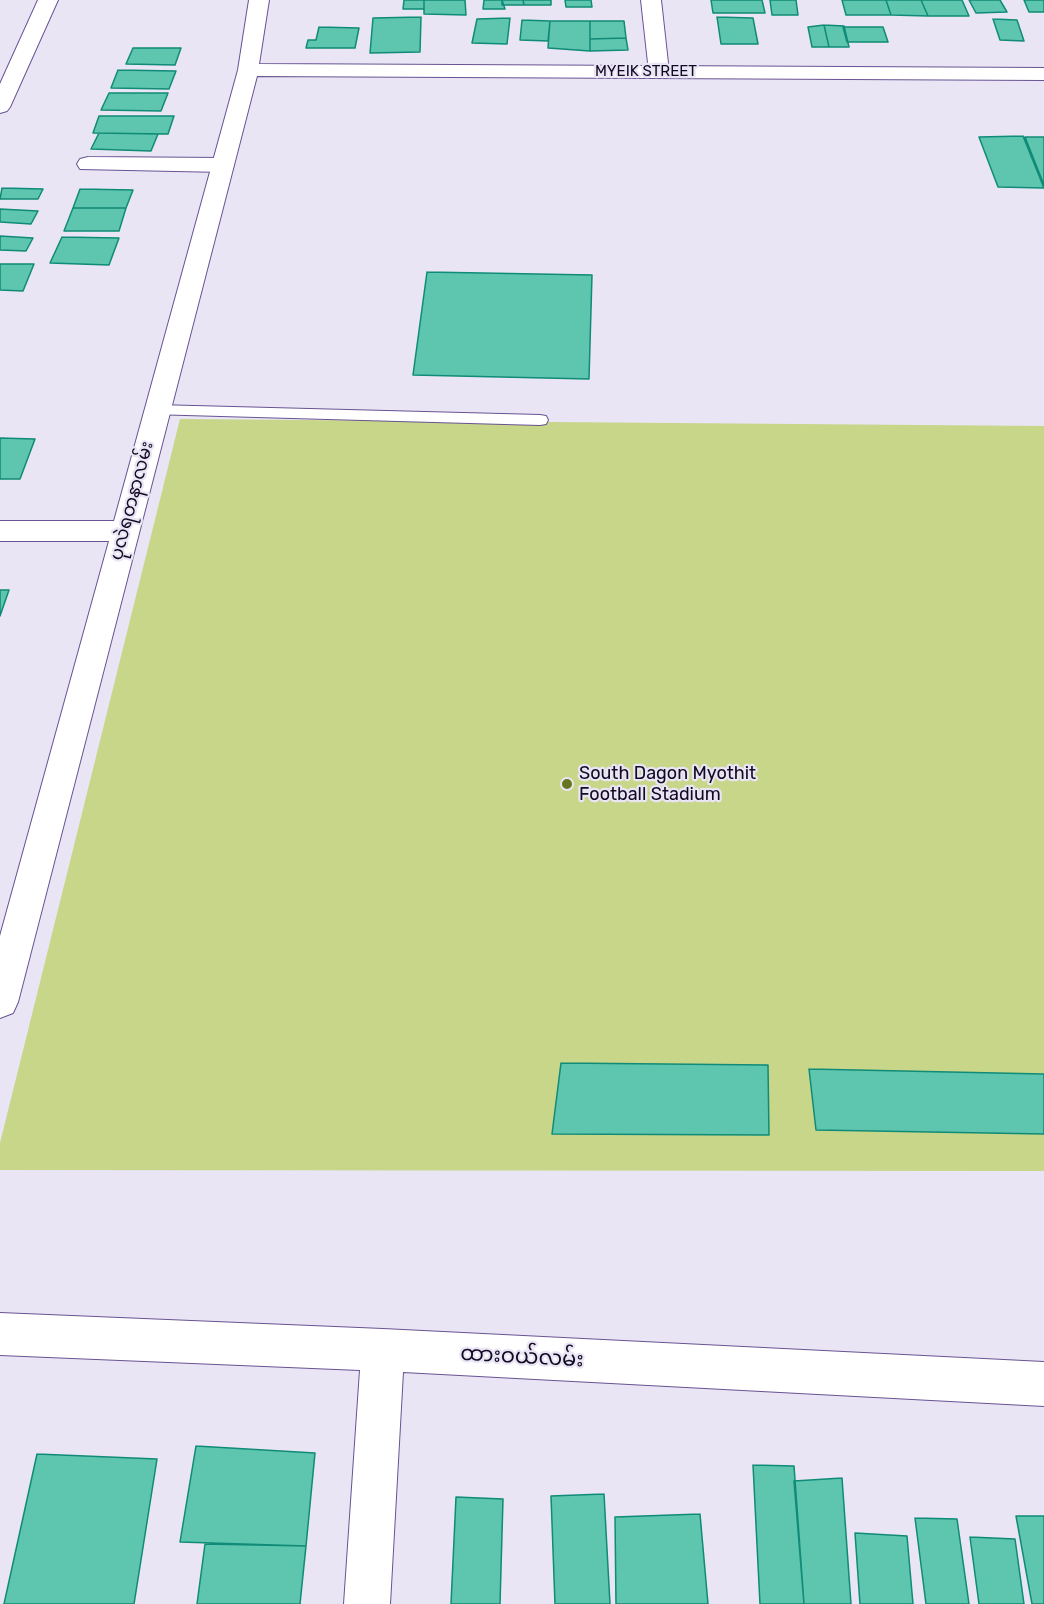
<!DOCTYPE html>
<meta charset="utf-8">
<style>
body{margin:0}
canvas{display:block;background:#e9e5f4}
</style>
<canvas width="1044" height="1604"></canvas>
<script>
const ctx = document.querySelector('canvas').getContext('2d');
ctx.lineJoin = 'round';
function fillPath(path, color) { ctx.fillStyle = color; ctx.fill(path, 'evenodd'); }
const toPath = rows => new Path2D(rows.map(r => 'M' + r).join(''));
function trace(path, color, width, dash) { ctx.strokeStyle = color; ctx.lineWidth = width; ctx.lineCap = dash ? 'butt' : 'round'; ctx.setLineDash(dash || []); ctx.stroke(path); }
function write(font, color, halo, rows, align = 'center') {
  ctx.font = font + ' Rubik,"Noto Sans Myanmar",sans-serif'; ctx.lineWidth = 4.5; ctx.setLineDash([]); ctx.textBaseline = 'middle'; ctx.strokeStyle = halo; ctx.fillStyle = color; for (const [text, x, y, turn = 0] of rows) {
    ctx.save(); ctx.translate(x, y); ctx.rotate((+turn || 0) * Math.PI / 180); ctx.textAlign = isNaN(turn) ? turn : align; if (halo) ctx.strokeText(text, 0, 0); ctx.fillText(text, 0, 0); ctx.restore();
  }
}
const green = toPath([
 [180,419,1044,426,1044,1171,0,1170,0,1143]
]);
const building = toPath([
 [404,0,424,0,424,9,403,9,404,0],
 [424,0,465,0,466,15,424,14,424,0],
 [484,0,502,0,505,9,483,9,484,0],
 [502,0,523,0,524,5,502,5,502,0],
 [523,0,551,0,551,5,524,5,523,0],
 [565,0,591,0,592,7,566,7,565,0],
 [711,0,762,0,765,13,713,13,711,0],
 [770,0,796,0,798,15,772,15,770,0],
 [842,0,886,0,891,15,846,15,842,0],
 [886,0,921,0,928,16,891,15,886,0],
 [921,0,962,0,969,16,928,16,921,0],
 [969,0,1000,0,1007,12,976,13,969,0],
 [1024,0,1044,0,1044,12,1029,12,1024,0],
 [421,17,420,52,370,53,373,18,421,17],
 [717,17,753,18,758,44,721,44,717,17],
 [510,18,507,44,472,43,477,19,510,18],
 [993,19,1017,20,1024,41,1000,40,993,19],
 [522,20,550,21,548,41,520,40,522,20],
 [550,21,590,21,590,51,548,48,550,21],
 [590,21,624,21,626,38,590,39,590,21],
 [824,25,829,47,812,47,808,27,824,25],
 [824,25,844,26,849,47,829,47,824,25],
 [319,27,359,28,355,48,306,48,308,40,316,40,319,27],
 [843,27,883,27,888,42,847,42,843,27],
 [626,38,628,50,590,51,590,39,626,38],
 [133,48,181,48,175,65,126,64,133,48],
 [118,70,176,71,169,89,111,88,118,70],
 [109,93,168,93,161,111,101,110,109,93],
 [99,116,174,116,168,134,93,133,99,116],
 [99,133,158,134,151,151,91,149,99,133],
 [1023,136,1044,188,998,187,979,137,1023,136],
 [1025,137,1044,137,1044,185,1025,137],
 [2,188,43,189,38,199,0,199,2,188],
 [80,189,133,190,126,208,73,208,80,189],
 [73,208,126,208,119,231,64,231,73,208],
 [0,209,38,211,31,224,0,222,0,209],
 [0,236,33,238,26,251,0,250,0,236],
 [62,237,119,238,109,265,50,263,62,237],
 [0,264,34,264,23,291,0,290,0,264],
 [427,272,592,275,589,379,413,375,427,272],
 [0,438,35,439,20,479,0,479,0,438],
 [0,590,9,590,0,616,0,590],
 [561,1063,768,1065,769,1135,552,1134,561,1063],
 [809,1069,1044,1074,1044,1134,816,1130,809,1069],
 [196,1446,315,1453,306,1546,180,1542,196,1446],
 [37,1454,157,1459,134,1604,4,1604,37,1454],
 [753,1465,794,1466,804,1604,760,1604,753,1465],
 [842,1478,851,1604,804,1604,794,1481,842,1478],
 [604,1494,610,1604,555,1604,551,1496,604,1494],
 [456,1497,503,1499,500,1604,451,1604,456,1497],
 [700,1514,708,1604,616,1604,615,1517,700,1514],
 [1016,1516,1044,1516,1044,1604,1032,1604,1016,1516],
 [915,1518,957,1519,969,1604,926,1604,915,1518],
 [855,1533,907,1536,913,1604,860,1604,855,1533],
 [970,1537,1015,1539,1024,1604,979,1604,970,1537],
 [205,1544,306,1546,300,1604,197,1604,205,1544]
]);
const service = toPath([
 [156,405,540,415,546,416,548,420,546,424,540,425,150,414,148,410,150,406,156,405]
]);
const minor = toPath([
 [38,0,58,0,10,107,7,111,0,113,0,84,38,0],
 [641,0,661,0,669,72,666,76,652,76,649,72,641,0],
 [88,157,223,158,231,160,234,165,231,170,223,172,80,169,77,164,80,159,88,157],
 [0,1313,383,1329,1044,1362,1044,1406,403,1372,390,1604,344,1604,360,1370,0,1355,0,1313]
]);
const tertiary = toPath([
 [249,0,269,0,259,64,1044,68,1044,80,257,76,18,1002,13,1013,0,1018,0,936,109,541,0,541,0,521,114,521,238,70,249,0]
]);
const markers = [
 [567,784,6,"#67741f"]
];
const farStreetnames = [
 ["MYEIK STREET",646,72]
];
const streetNames = [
 ["ပုလဲရတနာလမ်း",132,501,-75]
];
const poiNames = [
 ["South Dagon Myothit",579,774],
 ["Football Stadium",579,795]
];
const nearStreetnames = [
 ["ထားဝယ်လမ်း",522,1357,3]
];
fillPath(green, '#c7d689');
fillPath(building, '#5ec5af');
trace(building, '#108b77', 1.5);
trace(service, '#685393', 2);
trace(minor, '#685393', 2);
trace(tertiary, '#685393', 2);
fillPath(service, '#fff');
fillPath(minor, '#fff');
fillPath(tertiary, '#fff');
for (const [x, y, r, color] of markers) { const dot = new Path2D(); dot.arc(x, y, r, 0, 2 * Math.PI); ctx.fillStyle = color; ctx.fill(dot); trace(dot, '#e9e5f4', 2); }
write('15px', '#120922', '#e9e5f4', farStreetnames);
write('18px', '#120922', '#e9e5f4', streetNames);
write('18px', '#120922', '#e9e5f4', poiNames, 'left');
write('21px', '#120922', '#e9e5f4', nearStreetnames);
</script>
